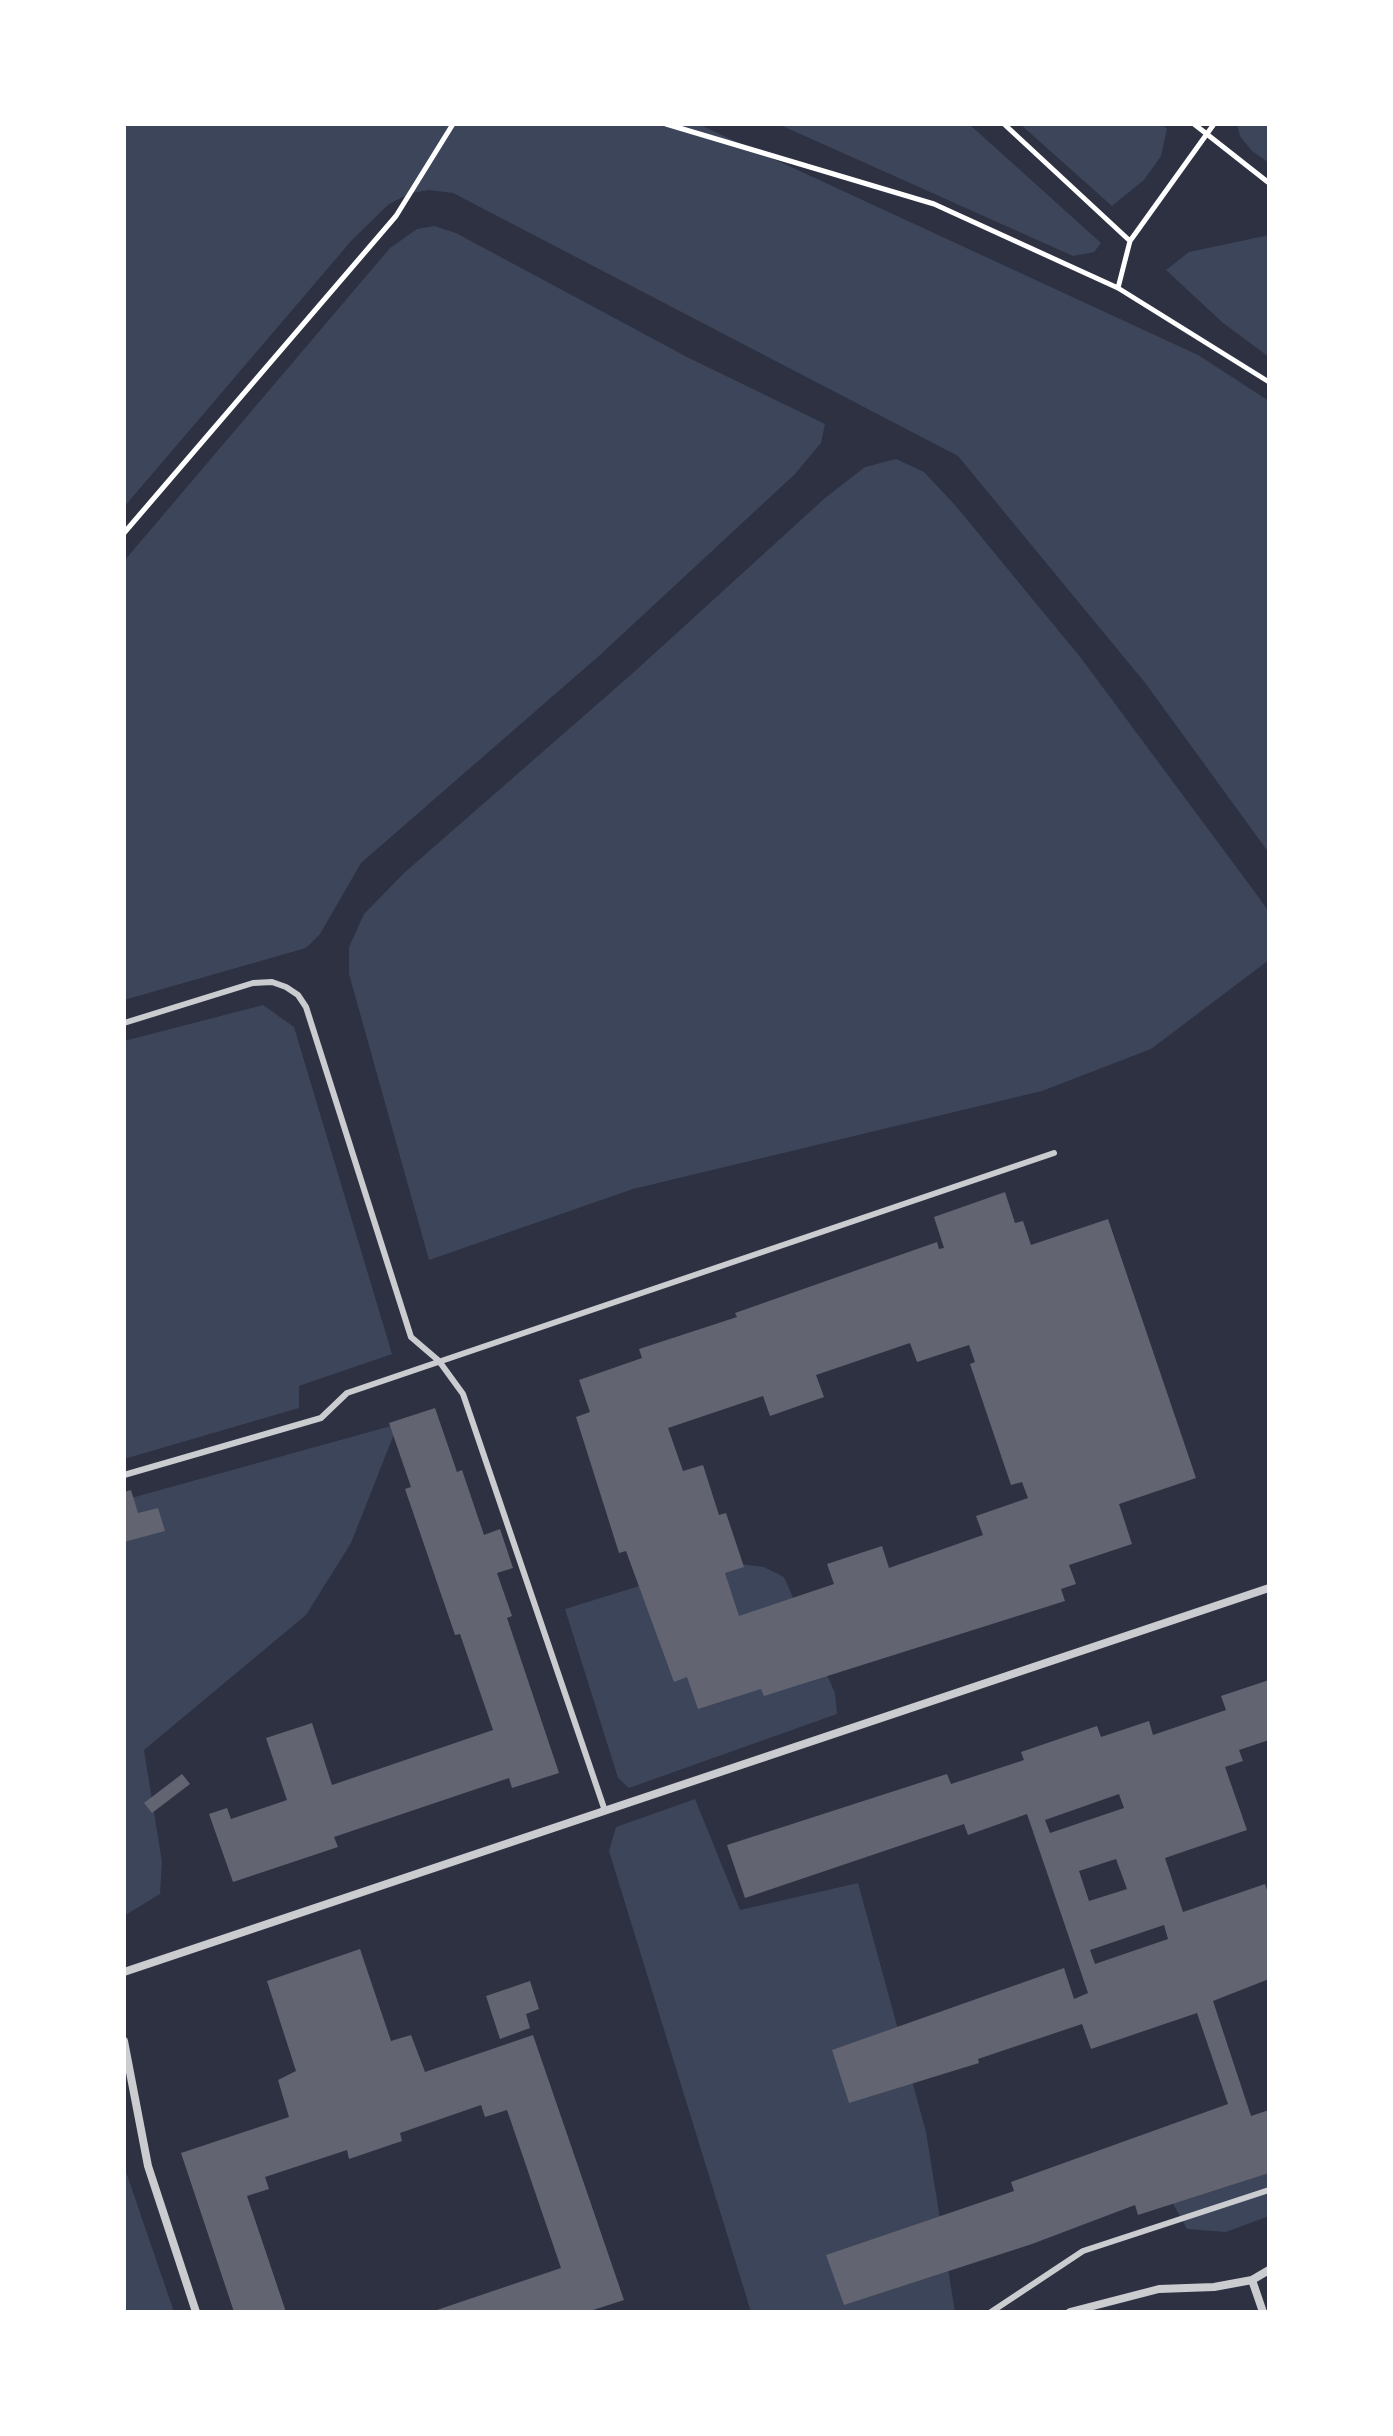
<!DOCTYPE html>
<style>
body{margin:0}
#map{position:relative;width:1393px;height:2436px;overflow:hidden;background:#2d3142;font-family:"Work Sans",sans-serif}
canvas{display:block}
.frame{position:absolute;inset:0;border:126px solid #fff;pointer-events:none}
</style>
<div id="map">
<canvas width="1393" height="2436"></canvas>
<div class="frame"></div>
</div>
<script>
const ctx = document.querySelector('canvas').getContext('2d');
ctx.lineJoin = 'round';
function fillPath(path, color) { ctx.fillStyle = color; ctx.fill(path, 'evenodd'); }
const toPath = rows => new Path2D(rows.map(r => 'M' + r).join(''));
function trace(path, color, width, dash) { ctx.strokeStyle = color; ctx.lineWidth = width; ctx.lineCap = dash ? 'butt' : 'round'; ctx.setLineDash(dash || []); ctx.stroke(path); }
const green = toPath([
 [124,124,698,124,1198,355,1269,401,1269,853,1146,684,958,456,453,193,429,190,411,193,389,204,352,240,124,507],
 [778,124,969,124,1101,243,1094,252,1073,256],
 [1020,124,1161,124,1167,129,1161,156,1144,180,1112,206],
 [1237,124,1269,124,1269,163,1252,151,1240,136],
 [434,226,456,233,687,357,825,424,821,443,795,474,600,655,361,863,320,934,306,948,124,1000,124,561,390,248,417,229],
 [1269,235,1269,357,1223,323,1166,270,1189,252],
 [896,459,924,472,955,505,1081,658,1260,899,1269,912,1269,960,1151,1049,1042,1091,633,1189,429,1260,349,974,349,947,364,914,404,873,634,672,825,498,865,467],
 [263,1005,294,1027,392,1354,299,1386,299,1408,124,1459,124,1041],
 [398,1424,351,1543,306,1615,144,1750,162,1862,160,1894,124,1916,124,1500],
 [732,1563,764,1567,784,1577,835,1693,837,1714,629,1788,618,1778,565,1609,707,1565],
 [695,1799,740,1910,858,1883,926,2132,955,2312,751,2312,609,1851,616,1827],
 [1269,2130,1269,2216,1226,2232,1187,2229,1172,2202],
 [124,2166,174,2312,124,2312]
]);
const building = toPath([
 [1005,1192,1015,1223,1023,1221,1031,1245,1108,1219,1196,1478,1119,1504,1132,1544,1069,1565,1076,1584,1061,1589,1065,1601,764,1696,761,1689,698,1709,687,1677,674,1682,626,1551,619,1553,576,1417,590,1412,579,1380,642,1358,639,1349,737,1317,735,1313,937,1242,939,1249,944,1248,934,1217],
 [910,1343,917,1362,969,1345,975,1362,970,1364,1011,1485,1022,1482,1028,1498,976,1516,983,1535,889,1568,882,1546,827,1564,834,1584,739,1616,725,1573,744,1567,726,1513,719,1515,703,1465,683,1471,668,1428,763,1396,770,1416,824,1397,816,1375],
 [435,1408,457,1472,462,1470,484,1535,500,1529,513,1568,497,1573,512,1616,507,1618,559,1773,512,1788,509,1778,334,1837,338,1847,233,1882,209,1814,227,1808,231,1819,287,1800,266,1738,312,1723,332,1785,493,1730,460,1634,455,1635,405,1489,411,1487,389,1423],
 [131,1490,138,1513,158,1508,165,1531,124,1542,124,1492],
 [1269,1680,1269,1740,1239,1750,1243,1761,1225,1767,1247,1830,1165,1858,1183,1912,1265,1884,1269,1896,1269,1979,1213,2001,1251,2116,1269,2110,1269,2173,1138,2215,1135,2205,1032,2244,844,2305,826,2255,1014,2191,1011,2182,1228,2104,1197,2013,1091,2049,1082,2024,978,2059,979,2063,849,2103,832,2050,1064,1968,1074,1999,1088,1993,1027,1814,968,1835,964,1824,745,1898,727,1845,947,1774,951,1784,1024,1760,1021,1752,1097,1726,1101,1737,1149,1721,1153,1735,1226,1710,1221,1696],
 [1119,1794,1124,1808,1050,1833,1045,1820],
 [1116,1859,1127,1889,1089,1901,1079,1871],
 [1164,1925,1168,1939,1095,1964,1090,1950],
 [182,1774,190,1784,152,1813,144,1803],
 [360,1949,391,2041,411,2035,425,2072,533,2035,624,2300,587,2312,431,2312,561,2268,507,2110,485,2117,481,2105,400,2133,402,2141,349,2159,347,2150,265,2177,269,2189,247,2196,286,2312,234,2312,181,2153,289,2117,278,2080,296,2071,267,1981],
 [530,1981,539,2009,526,2014,530,2028,500,2039,486,1996]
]);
const path = toPath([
 [666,124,934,204,1118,288,1269,382],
 [1004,124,1130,241,1118,288],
 [1194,124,1269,183],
 [1130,241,1214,124],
 [124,533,396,216,453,124]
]);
const service = toPath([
 [124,1023,253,983,272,982,286,987,298,995,306,1007,411,1337,439,1361,463,1394,604,1808],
 [124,1475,321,1418,347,1393,1054,1153],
 [991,2312,1083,2251,1269,2190]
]);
const minor = toPath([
 [124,1972,1269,1588],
 [124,2041,148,2166,196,2312],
 [1252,2280,1269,2270],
 [1070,2312,1159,2289,1214,2287,1252,2280,1263,2312]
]);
fillPath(green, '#3c4559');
fillPath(building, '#626471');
trace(path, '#fff', 5);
trace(service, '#caccd0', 6);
trace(minor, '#caccd0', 8);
</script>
